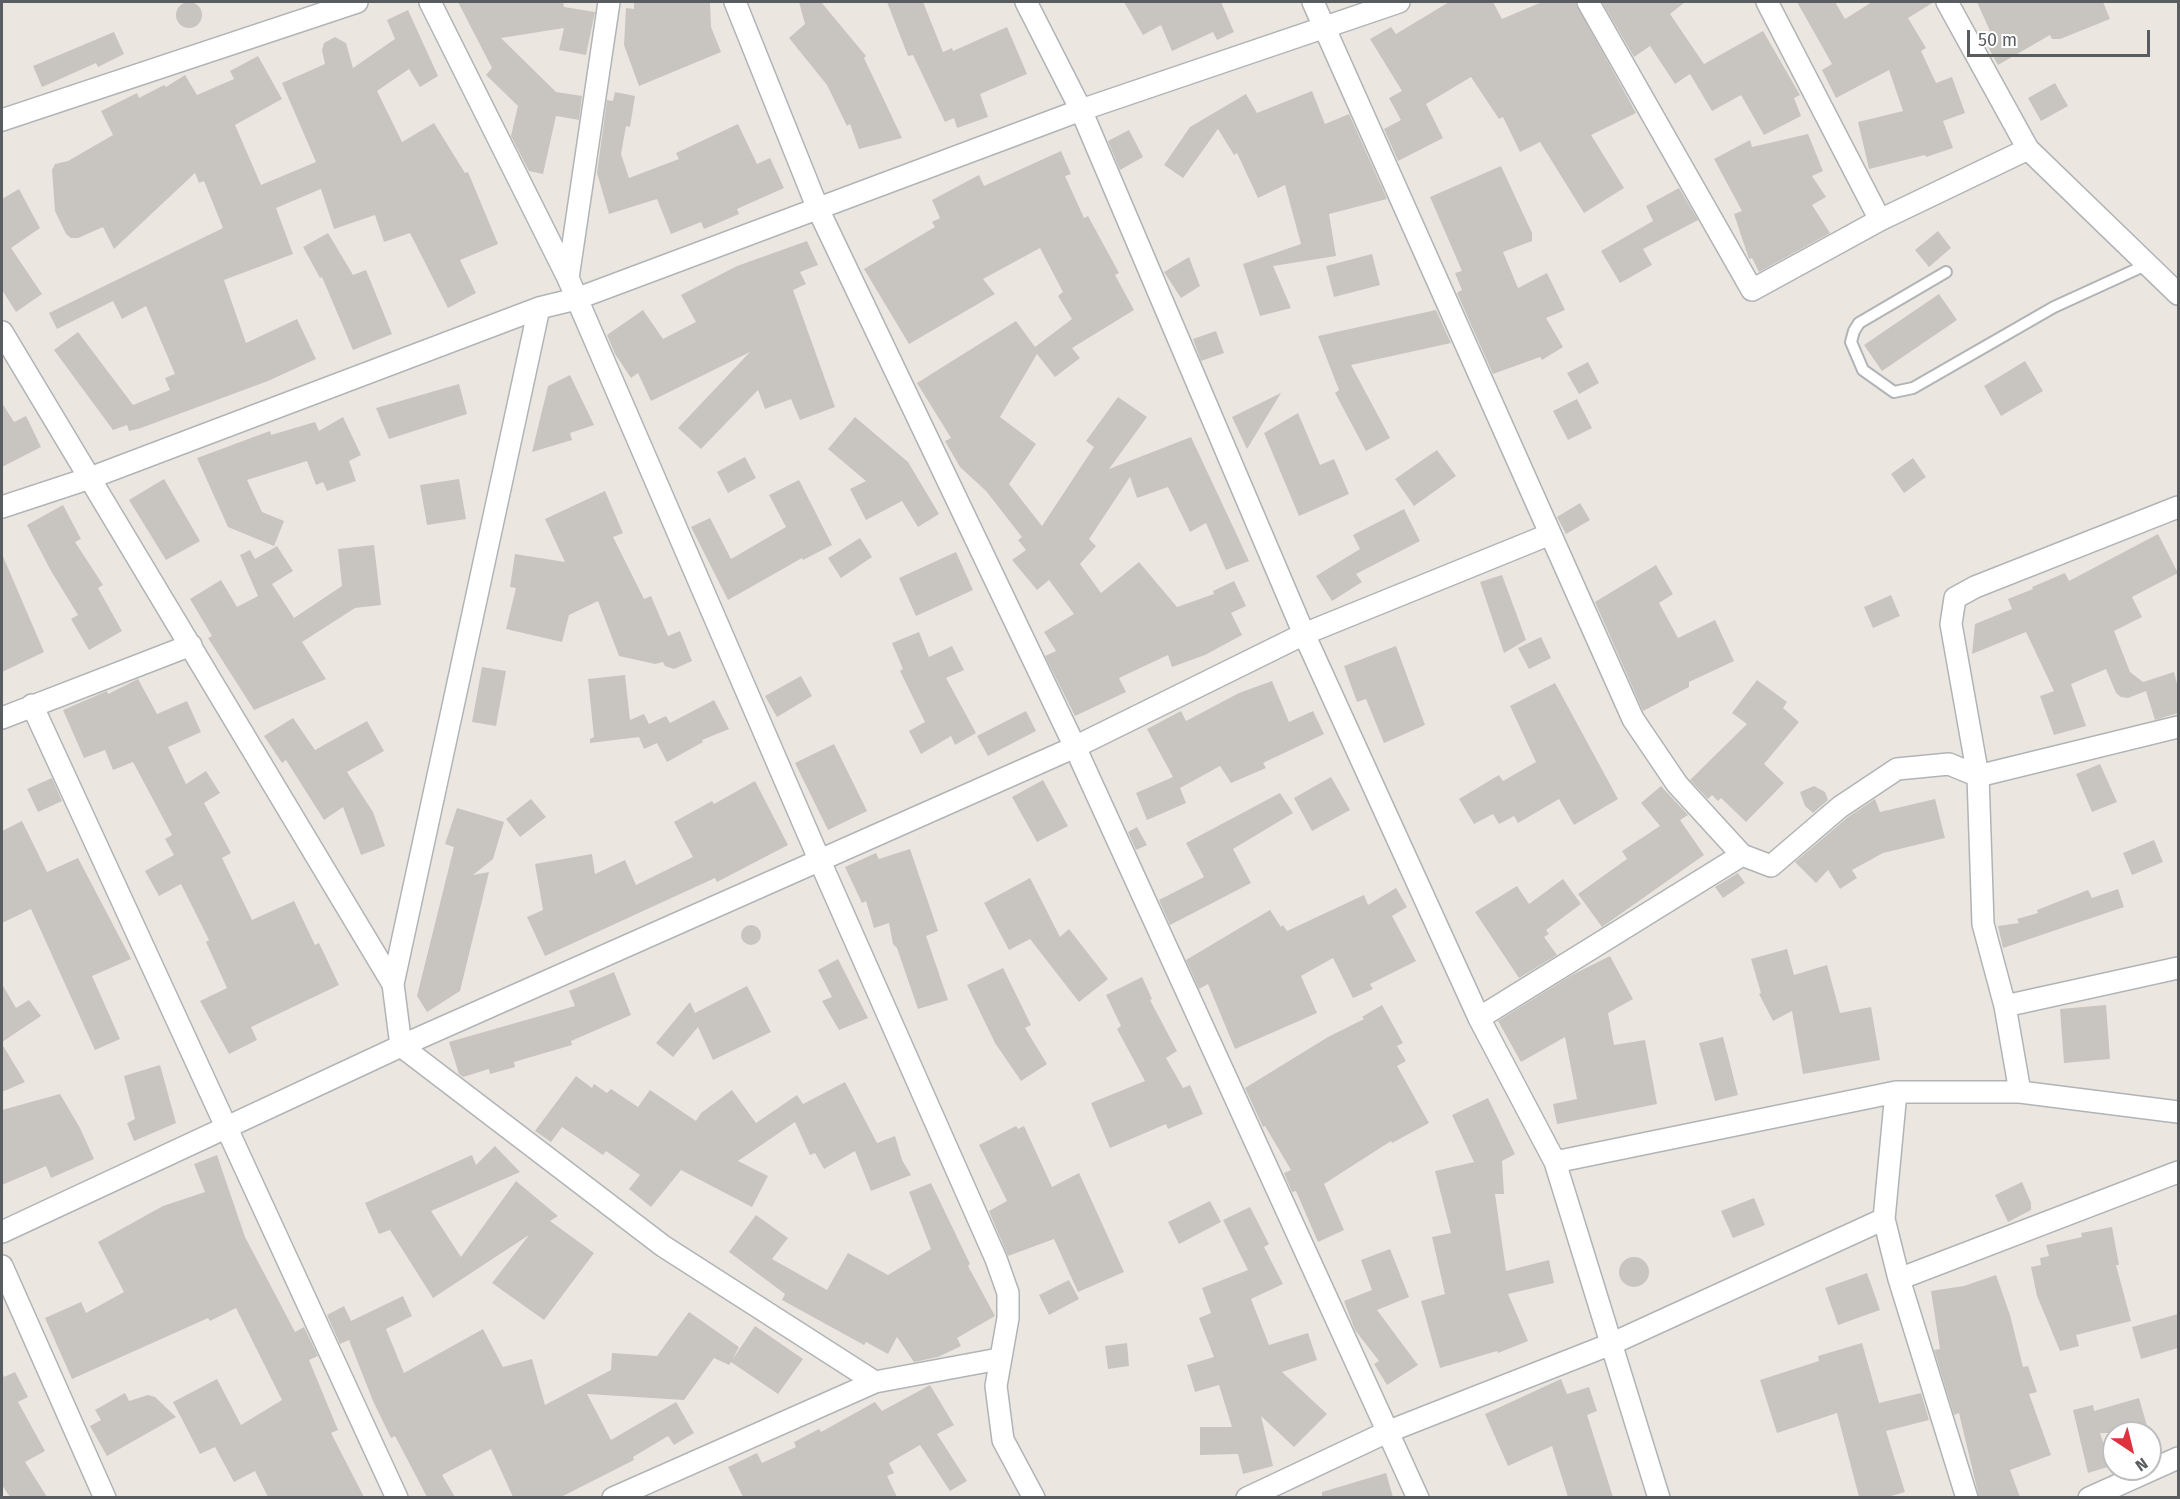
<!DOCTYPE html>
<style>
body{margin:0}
#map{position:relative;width:2180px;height:1499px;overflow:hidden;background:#ebe7e0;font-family:"Fira Sans",sans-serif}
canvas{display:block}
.frame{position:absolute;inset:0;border:3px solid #595d60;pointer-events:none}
.north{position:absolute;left:2102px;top:1421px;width:60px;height:60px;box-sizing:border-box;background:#fff;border:2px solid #bdbebf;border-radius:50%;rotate:145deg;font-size:16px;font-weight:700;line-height:24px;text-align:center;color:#595d60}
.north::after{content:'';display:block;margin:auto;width:21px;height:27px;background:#de323f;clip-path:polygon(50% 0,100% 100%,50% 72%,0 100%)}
.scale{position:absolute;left:1967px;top:30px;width:183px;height:27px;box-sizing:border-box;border:3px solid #595d60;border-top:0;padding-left:8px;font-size:18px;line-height:21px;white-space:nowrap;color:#595d60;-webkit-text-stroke:4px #fff;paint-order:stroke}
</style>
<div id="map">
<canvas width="2180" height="1499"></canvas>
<div class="frame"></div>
<div class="north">N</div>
<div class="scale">50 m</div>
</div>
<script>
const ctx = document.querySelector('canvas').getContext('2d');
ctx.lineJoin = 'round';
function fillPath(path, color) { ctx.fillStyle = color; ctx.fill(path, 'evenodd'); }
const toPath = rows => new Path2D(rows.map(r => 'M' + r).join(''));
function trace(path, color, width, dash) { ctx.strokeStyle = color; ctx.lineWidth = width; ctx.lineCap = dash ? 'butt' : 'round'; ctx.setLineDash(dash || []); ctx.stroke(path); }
const building = toPath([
 [458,2,563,2,564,7,595,12,586,55,559,50,564,28,501,38,556,92,582,96,579,120,556,116,543,174,529,171,511,136,518,106,486,75,492,68],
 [634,2,710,2,711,27,721,52,639,86,624,45,626,8,634,9],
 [799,2,821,2,866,56,864,58,902,138,859,149,850,124,847,126,827,85,789,38,805,24],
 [887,2,923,2,943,52,952,48,953,51,1007,27,1027,74,980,94,988,117,957,128,954,118,945,122,913,55,908,56],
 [1124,2,1221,2,1234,32,1217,40,1213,32,1172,51,1161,25,1143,35],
 [1449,2,1493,2,1502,19,1542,2,1575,2,1636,113,1591,135,1624,188,1584,213,1540,142,1520,152,1503,117,1499,119,1471,77,1426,104,1443,138,1398,161,1384,129,1401,120,1389,98,1402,91,1370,39,1391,27,1396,34],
 [1602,2,1685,2,1670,14,1704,64,1763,31,1800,95,1794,98,1801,116,1764,135,1741,95,1712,111,1690,74,1675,84,1650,46,1634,57],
 [1797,2,1835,2,1845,19,1872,2,1934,2,1908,18,1926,48,1921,51,1936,83,1952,77,1965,113,1943,121,1953,148,1926,157,1925,155,1869,169,1858,122,1903,111,1889,70,1836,98,1822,70,1832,64],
 [1977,2,2103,2,2110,19,2060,39,2052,39,2050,35,1998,65,1982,36,1990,31],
 '176 15a13 13 0 1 1 26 0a13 13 0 1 1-26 0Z',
 [408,10,438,76,420,87,409,69,377,91,402,142,434,123,465,173,468,172,498,244,460,260,476,293,448,308,410,233,384,242,375,215,334,229,321,189,276,208,293,254,224,280,246,343,297,319,316,359,268,381,141,428,129,431,127,425,113,430,54,350,78,332,133,405,170,390,165,378,175,374,146,306,122,319,113,301,57,329,49,313,223,228,204,181,199,183,195,173,114,249,103,227,78,238,71,238,66,234,55,211,52,170,55,164,68,161,113,135,101,111,137,93,139,98,164,85,166,87,185,75,197,95,234,79,230,71,258,56,282,99,235,125,261,185,316,162,282,83,325,64,322,50,324,43,335,37,346,43,353,68,395,39,387,20],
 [114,32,124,54,98,67,96,63,42,87,33,66],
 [2055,83,2068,106,2041,121,2028,98],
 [1312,91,1325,124,1349,114,1387,199,1329,214,1336,256,1273,266,1291,308,1260,316,1243,264,1301,244,1285,185,1258,198,1237,153,1234,155,1218,129,1183,178,1164,165,1190,127,1246,94,1257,113],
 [615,92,635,96,630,127,626,126,621,154,629,178,679,159,676,153,738,124,757,164,770,158,784,188,737,209,739,214,704,229,701,222,671,234,657,199,609,214,597,173,607,100,613,101],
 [1129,130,1143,157,1120,170,1108,141],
 [1808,134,1823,171,1812,176,1826,197,1812,205,1830,233,1759,272,1752,258,1749,259,1734,214,1742,211,1714,159,1750,140,1752,147],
 [1061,151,1071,174,1065,176,1084,218,1088,216,1119,273,1115,275,1134,310,1072,348,1080,358,1055,377,1037,354,1000,417,1036,444,1009,484,1042,526,1094,447,1086,441,1118,397,1147,417,1109,469,1191,437,1249,561,1226,570,1206,523,1190,532,1168,487,1137,498,1130,477,1089,539,1096,546,1080,564,1101,593,1139,562,1177,607,1214,594,1213,591,1234,581,1246,606,1231,613,1242,635,1205,655,1172,667,1168,655,1119,678,1126,692,1075,716,1045,656,1056,651,1044,632,1074,614,1049,580,1037,590,1012,560,1026,550,1018,540,1022,537,986,491,960,467,945,441,951,438,917,383,1016,321,1035,347,1072,319,1058,296,1063,292,1040,248,983,279,995,294,909,344,864,269,935,227,932,222,940,218,932,200,979,175,984,186],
 [1501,166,1532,233,1532,241,1503,252,1518,288,1547,273,1565,310,1546,318,1563,347,1542,360,1540,357,1493,374,1457,293,1462,290,1455,273,1462,271,1430,197],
 [1679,188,1698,220,1643,249,1652,265,1620,283,1601,251,1653,221,1646,206],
 [19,189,40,228,11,248,42,294,16,312,2,290,2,199],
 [1938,231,1951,248,1929,267,1915,250],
 [328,233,353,275,366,270,392,334,353,350,322,277,320,278,303,247],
 [807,241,818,265,800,272,806,284,793,290,835,407,800,420,791,399,765,409,758,390,701,449,678,428,750,352,651,401,638,373,631,378,615,354,607,335,643,310,663,339,696,322,681,295,737,266],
 [1372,254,1380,285,1334,297,1326,266],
 [1189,257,1200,286,1181,298,1164,272],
 [1939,294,1957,320,1882,371,1864,345],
 [1436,310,1451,343,1351,365,1390,438,1366,451,1335,393,1339,390,1318,336],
 [1216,331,1224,353,1201,361,1193,339],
 [2025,361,2043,391,2001,416,1984,386],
 [1588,362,1599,383,1579,394,1567,373],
 [570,375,594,425,570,433,572,440,532,452,548,386],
 [459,384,467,414,389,439,376,408],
 [1281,393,1247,449,1232,417],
 [1577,399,1592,428,1568,440,1553,411],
 [2,403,14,422,26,416,41,447,2,467],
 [1298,413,1320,465,1334,459,1349,494,1299,516,1264,433],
 [343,417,361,455,349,461,356,481,327,491,323,482,316,485,307,461,247,480,262,512,284,521,274,546,228,527,197,458,270,431,271,435,315,422,319,431],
 [855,417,908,462,939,514,918,527,902,501,866,520,850,489,866,481,828,449],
 [1437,450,1456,476,1414,506,1395,479],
 [745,457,756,478,728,493,717,472],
 [1913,458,1926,477,1904,493,1891,474],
 [164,479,200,541,166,560,129,500],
 [459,479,466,519,427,525,420,485],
 [799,480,832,545,803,560,802,558,728,600,691,527,710,518,731,559,786,527,769,495],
 [605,491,623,533,613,537,644,599,651,596,668,636,680,631,692,661,674,669,665,666,663,662,655,664,619,656,598,601,569,615,562,642,506,629,516,588,510,587,515,554,565,562,545,519],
 [1580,503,1590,520,1566,534,1557,517],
 [63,505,81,539,75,542,103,585,98,588,122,631,89,650,71,619,78,615,51,571,27,525],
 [1404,509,1420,541,1356,574,1362,582,1332,601,1316,576,1360,549,1353,535],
 [2158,534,2178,573,2132,597,2142,617,2114,631,2130,672,2143,682,2174,672,2178,688,2178,713,2155,720,2146,691,2128,698,2121,697,2116,693,2106,669,2071,684,2086,726,2054,735,2040,696,2054,691,2026,632,1972,654,1975,624,2012,609,2008,599,2033,589,2032,587,2065,573,2069,581],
 [860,538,872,557,841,578,828,558],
 [374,545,381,605,355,608,302,642,326,679,254,710,208,638,212,636,190,599,221,580,237,607,258,596,240,555,250,550,255,559,277,546,293,571,272,584,294,618,342,586,338,549],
 [956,552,973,590,916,616,899,578],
 [2,554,44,652,2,672],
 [1656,565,1673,594,1659,603,1678,638,1715,620,1734,661,1689,682,1689,687,1643,711,1595,602],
 [1502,575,1526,640,1504,653,1480,582],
 [1891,595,1900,616,1873,628,1864,607],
 [919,632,929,657,952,646,964,670,946,678,976,733,955,745,951,736,921,754,909,731,925,722,900,671,903,669,892,643],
 [1541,637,1551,658,1529,669,1518,648],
 [1396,646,1425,725,1384,743,1366,699,1357,702,1344,666],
 [482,667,506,671,496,726,472,722],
 [625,675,630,720,644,714,649,724,666,716,670,723,714,700,729,729,702,740,703,742,667,762,657,743,644,749,639,737,590,743,590,739,594,737,588,679],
 [801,676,812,696,777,717,765,696],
 [138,679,157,714,187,701,201,732,168,747,186,784,206,771,220,793,204,803,231,853,222,858,252,920,294,901,315,945,319,943,339,985,251,1027,257,1040,229,1054,200,1001,227,988,206,942,209,940,181,884,159,896,145,871,174,855,165,839,172,835,133,762,113,770,105,750,84,758,63,710,107,691,108,694],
 [1757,680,1787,702,1783,708,1799,722,1764,764,1784,783,1746,822,1721,798,1718,801,1712,795,1708,799,1690,780,1747,724,1732,713],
 [1272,681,1289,722,1313,711,1324,734,1263,763,1266,768,1231,783,1220,766,1180,788,1186,803,1147,820,1136,793,1173,777,1147,729,1181,711,1186,721,1239,693],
 [1555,683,1618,799,1574,825,1559,799,1518,823,1514,816,1499,824,1493,814,1474,824,1459,799,1499,775,1503,781,1536,762,1510,706],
 [1026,711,1036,731,988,756,977,736],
 [293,718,315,750,367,721,384,751,347,772,373,812,385,846,361,855,343,807,324,820,286,760,282,763,264,736],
 [834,744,867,811,828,830,795,763],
 [2100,764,2117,802,2092,812,2076,774],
 [1331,777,1350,810,1312,831,1294,798],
 [52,778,62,801,38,812,27,789],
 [1043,780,1068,826,1037,842,1012,797],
 [755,781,788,845,717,882,715,878,545,956,527,917,543,910,535,864,592,854,595,874,625,860,636,885,693,857,674,822,712,801,714,804],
 [1661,786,1688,815,1680,820,1704,855,1602,927,1578,894,1627,859,1622,851,1660,826,1641,803],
 [1814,786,1825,792,1828,800,1813,813,1805,806,1800,792],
 [1280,793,1293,813,1233,849,1251,883,1170,925,1159,900,1204,877,1186,843],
 [531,799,546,817,520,837,506,819],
 [1875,799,1880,812,1935,799,1945,838,1883,853,1852,870,1857,878,1840,889,1828,870,1816,883,1795,862,1848,817],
 [457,808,504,822,493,859,473,875,489,872,460,991,427,1012,417,996,454,847,445,844],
 [22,821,47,872,78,858,131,959,92,976,120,1039,95,1050,31,909,2,923,2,831],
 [1137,827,1147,845,1136,850,1128,832],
 [2154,840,2163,862,2132,875,2123,853],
 [910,849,938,931,926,936,948,1000,918,1009,897,948,893,944,889,923,874,928,866,901,862,903,845,867,876,853,879,859],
 [1738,873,1745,883,1723,898,1715,887],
 [1030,878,1060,937,1069,929,1108,979,1079,1002,1030,939,1009,950,984,903],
 [1563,879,1581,904,1546,930,1549,934,1544,937,1557,955,1519,978,1475,912,1517,886,1529,904],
 [1396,888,1407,907,1392,916,1416,961,1370,984,1373,989,1353,998,1333,958,1301,976,1317,1013,1235,1049,1208,984,1199,989,1186,960,1270,910,1281,927,1283,925,1287,931,1364,895,1368,905],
 [2118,889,2124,907,2003,948,1998,926,2019,923,2017,919,2038,913,2037,910,2088,890,2092,898],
 '741 935a10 10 0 1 1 20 0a10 10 0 1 1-20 0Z',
 [1787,949,1794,975,1827,965,1840,1013,1871,1007,1880,1060,1803,1074,1792,1011,1773,1021,1759,994,1761,993,1751,959],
 [1610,956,1633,999,1608,1013,1614,1045,1645,1040,1657,1104,1557,1124,1553,1104,1577,1099,1565,1037,1521,1062,1498,1021,1572,975],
 [838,959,868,1018,839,1030,822,1001,832,997,818,970],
 [1003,968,1031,1025,1025,1028,1047,1064,1021,1081,995,1043,967,985],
 [614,972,631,1015,571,1041,572,1045,514,1062,515,1067,490,1074,489,1069,463,1077,459,1074,449,1042,575,1006,569,991],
 [1142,977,1152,999,1150,1000,1177,1051,1166,1058,1183,1088,1190,1085,1203,1114,1168,1129,1166,1124,1110,1148,1091,1103,1145,1081,1117,1029,1121,1026,1106,995],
 [2,984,16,1008,29,1000,41,1016,2,1042],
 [747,986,771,1032,713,1060,698,1027,673,1057,656,1043,690,1002,695,1013],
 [1382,1005,1403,1043,1397,1046,1406,1061,1397,1066,1429,1123,1392,1143,1391,1141,1324,1184,1344,1230,1318,1242,1296,1191,1292,1192,1284,1173,1291,1170,1265,1126,1263,1127,1245,1088,1328,1037,1364,1019,1362,1017],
 [2106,1005,2110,1059,2064,1063,2060,1009],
 [1723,1037,1738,1095,1715,1101,1699,1043],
 [2,1044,25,1082,2,1092],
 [160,1065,176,1123,134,1141,127,1123,135,1119,124,1076],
 [576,1076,592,1088,594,1084,607,1093,611,1089,638,1107,650,1090,696,1121,701,1113,732,1090,756,1123,797,1095,803,1104,845,1082,877,1143,895,1136,902,1160,911,1175,871,1191,855,1151,824,1169,815,1153,810,1155,795,1122,738,1161,768,1176,752,1207,681,1170,651,1207,629,1189,640,1175,606,1151,603,1155,562,1127,551,1142,535,1131],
 [60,1094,80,1128,94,1159,51,1178,46,1166,2,1185,2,1110],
 [1488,1098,1515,1154,1502,1161,1504,1194,1495,1194,1506,1271,1549,1260,1554,1283,1508,1294,1528,1341,1498,1353,1497,1351,1440,1368,1421,1301,1445,1294,1432,1237,1451,1233,1435,1171,1474,1162,1452,1115],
 [1016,1126,1018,1129,1024,1126,1052,1187,1079,1173,1124,1272,1078,1292,1054,1239,1008,1256,989,1211,1007,1201,979,1145],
 [495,1146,520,1172,431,1211,461,1257,516,1181,558,1216,550,1221,594,1253,544,1320,492,1283,529,1235,433,1298,390,1230,379,1234,365,1203,472,1155,476,1165],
 [217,1155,245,1237,295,1332,304,1327,318,1356,309,1360,338,1430,331,1433,364,1497,268,1497,255,1471,234,1482,215,1447,200,1454,173,1402,217,1379,241,1425,282,1400,236,1308,210,1321,208,1318,72,1379,45,1318,81,1302,86,1313,124,1292,98,1242,163,1206,205,1192,194,1164],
 [2022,1182,2031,1203,2031,1210,2008,1222,1995,1195],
 [931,1183,970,1264,968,1266,995,1316,957,1338,961,1346,938,1357,914,1362,897,1337,888,1354,866,1342,864,1345,782,1300,785,1294,729,1252,756,1215,788,1238,772,1259,827,1290,848,1253,888,1275,931,1249,909,1192],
 [1754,1198,1765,1225,1733,1238,1721,1211],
 [1210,1201,1221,1222,1179,1244,1168,1222],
 [1250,1207,1269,1244,1264,1247,1283,1284,1251,1299,1269,1345,1308,1333,1317,1360,1282,1372,1327,1414,1294,1447,1261,1416,1273,1466,1243,1474,1238,1454,1200,1455,1200,1427,1232,1427,1219,1385,1195,1392,1187,1365,1214,1357,1199,1318,1211,1313,1202,1288,1248,1270,1223,1220],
 [2112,1227,2119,1265,2116,1265,2131,1321,2076,1335,2079,1346,2060,1351,2037,1296,2031,1267,2041,1265,2040,1258,2049,1256,2046,1245,2082,1237,2081,1233],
 [1390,1249,1409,1297,1377,1310,1418,1365,1387,1385,1374,1364,1379,1361,1355,1330,1344,1301,1372,1290,1361,1260],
 '1619 1272a15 15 0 1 1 30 0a15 15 0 1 1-30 0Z',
 [1867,1273,1880,1310,1838,1325,1825,1288],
 [1996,1275,2010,1315,2023,1367,2028,1366,2037,1392,2029,1394,2051,1455,2010,1470,2020,1497,1979,1497,1959,1413,1954,1415,1934,1350,1940,1349,1931,1291,1964,1286],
 [1069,1280,1079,1299,1049,1315,1039,1295],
 [403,1296,412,1316,386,1329,404,1373,483,1329,503,1367,532,1359,545,1405,611,1370,612,1353,657,1356,689,1312,739,1347,732,1360,755,1326,803,1359,778,1394,731,1362,729,1365,714,1358,684,1400,587,1394,611,1440,676,1402,694,1433,674,1445,668,1436,633,1457,634,1460,561,1497,513,1497,491,1449,442,1475,455,1497,427,1497,395,1436,391,1438,373,1401,349,1340,340,1344,327,1315,344,1306,351,1321],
 [2178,1314,2178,1348,2141,1359,2132,1327],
 [1127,1343,1129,1366,1108,1369,1105,1346],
 [1862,1343,1879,1403,1921,1393,1929,1420,1886,1431,1905,1492,1888,1497,1859,1497,1837,1413,1777,1433,1760,1380,1819,1361,1818,1356],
 [2,1372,4,1377,15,1372,28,1397,18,1402,45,1451,25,1462,47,1497,10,1497,2,1485],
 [1561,1379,1567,1394,1589,1387,1597,1411,1587,1415,1613,1497,1568,1497,1552,1446,1508,1466,1485,1414],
 [930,1385,954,1425,937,1434,967,1481,950,1491,920,1445,889,1463,894,1473,887,1476,897,1497,743,1497,728,1467,757,1453,762,1463,796,1447,794,1442,819,1429,821,1432,875,1402,882,1411],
 [125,1393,129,1401,148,1395,155,1397,176,1417,107,1456,90,1426,101,1420,95,1410],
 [2139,1398,2149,1433,2100,1433,2111,1466,2088,1473,2073,1410,2093,1405,2094,1411],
 [1386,1473,1393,1497,1322,1497,1322,1492]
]);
const lane = toPath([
 [1946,272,1859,323,1854,331,1851,342,1863,370,1894,392,1913,388,2054,307,2148,264]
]);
const street = toPath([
 [430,2,568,278,819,859,996,1259,1008,1293,1008,1318,996,1386,1003,1440,1034,1498],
 [735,2,818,209,1075,747,1418,1498],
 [1026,2,1081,110,1304,634,1479,1018,1555,1162,1659,1498],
 [1313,2,1633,719,1677,784,1742,855,1771,866,1840,807,1897,769,1949,764,1978,776,2178,727],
 [1588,2,1752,290,1880,220,2028,149],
 [1767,2,1880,220],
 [1947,2,2028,149,2178,294],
 [2,120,357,2],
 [568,278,609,2],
 [2,332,393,984,401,1046,663,1246,875,1382],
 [2,507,90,478,539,308,576,299,1081,110,1399,2],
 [32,705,397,1498],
 [2,718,191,645],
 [393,984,539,308],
 [2005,1006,2178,968],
 [1479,1018,1742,855],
 [1896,1092,1884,1219,1899,1279,1967,1498],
 [2020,1092,2005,1006,1983,924,1978,776,1951,624,1955,598,1975,587,2178,507],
 [1555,1162,1896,1092,2020,1092,2178,1112],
 [2,1232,401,1046,1075,747,1304,634,1548,535],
 [2,1266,105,1498],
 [1899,1279,2178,1172],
 [613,1498,875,1382,999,1359],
 [1247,1498,1387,1432,1611,1344,1884,1219],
 [2089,1498,2178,1458]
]);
fillPath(building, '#c8c4bf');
trace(lane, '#b1b4b7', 14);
trace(street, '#b1b4b7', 24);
trace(lane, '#fff', 10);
trace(street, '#fff', 21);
</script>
